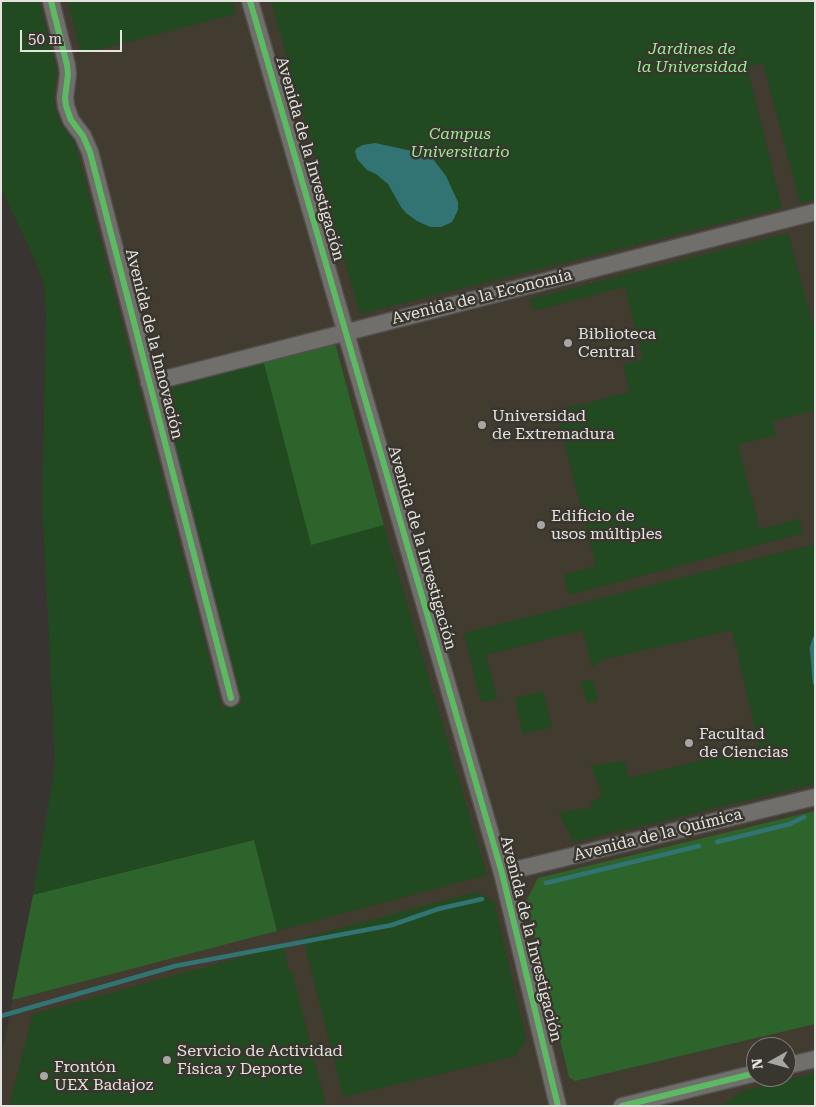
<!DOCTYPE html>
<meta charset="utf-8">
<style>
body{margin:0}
#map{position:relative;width:816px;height:1107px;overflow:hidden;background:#373431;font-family:"Roboto Serif",serif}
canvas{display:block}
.frame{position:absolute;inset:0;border:2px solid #e5e3df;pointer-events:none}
.north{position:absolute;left:746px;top:1037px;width:50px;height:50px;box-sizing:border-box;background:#39352f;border:1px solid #7e7b75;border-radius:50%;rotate:263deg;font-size:14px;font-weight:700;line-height:20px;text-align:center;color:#e5e3df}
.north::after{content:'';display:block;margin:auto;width:18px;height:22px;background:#a8a6a2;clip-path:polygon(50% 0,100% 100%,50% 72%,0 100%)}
.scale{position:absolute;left:20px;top:30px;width:102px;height:22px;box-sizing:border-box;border:2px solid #e5e3df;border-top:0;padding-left:6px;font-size:15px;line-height:18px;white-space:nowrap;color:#e5e3df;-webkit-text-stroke:4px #39352f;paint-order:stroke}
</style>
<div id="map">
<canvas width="816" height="1107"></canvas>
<div class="frame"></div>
<div class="north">N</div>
<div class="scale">50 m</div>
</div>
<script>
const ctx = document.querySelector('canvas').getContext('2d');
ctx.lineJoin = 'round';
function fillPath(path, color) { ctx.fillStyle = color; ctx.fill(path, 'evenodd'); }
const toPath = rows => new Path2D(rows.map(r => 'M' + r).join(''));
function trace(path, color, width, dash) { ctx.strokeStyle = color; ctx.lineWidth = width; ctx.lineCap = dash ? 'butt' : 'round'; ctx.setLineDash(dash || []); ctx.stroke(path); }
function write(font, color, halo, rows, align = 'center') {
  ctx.font = font + ' "Roboto Serif",serif'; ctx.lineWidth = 5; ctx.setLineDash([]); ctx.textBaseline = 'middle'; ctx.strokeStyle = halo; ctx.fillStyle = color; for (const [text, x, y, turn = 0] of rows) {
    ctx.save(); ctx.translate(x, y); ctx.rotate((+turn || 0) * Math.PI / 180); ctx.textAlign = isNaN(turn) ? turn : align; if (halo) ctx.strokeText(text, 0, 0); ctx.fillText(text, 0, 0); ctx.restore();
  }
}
const built = toPath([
 [39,1,815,1,815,1106,1,1106,1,1059,33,895,54,772,55,758,222,708,75,143,64,128,55,110,54,91,57,71],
 [756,1047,786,1047,786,1077,756,1077]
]);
const green = toPath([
 [1,1,39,1,57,71,54,91,55,110,63,128,75,143,222,708,242,703,160,391,335,343,384,525,487,875,277,931,254,840,33,895,54,772,55,758,42,503,46,314,44,285,35,260,1,188],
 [68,1,232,1,236,14,81,54],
 [271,1,815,1,815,199,800,203,763,63,747,67,782,208,360,314],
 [788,233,815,331,815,410,773,421,776,435,738,445,760,529,799,519,803,533,569,595,564,575,596,566,556,411,630,392,623,365,643,359,625,287,533,311,530,299],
 [815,544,815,784,574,842,558,813,578,809,592,809,590,803,602,796,591,766,624,761,629,778,759,746,732,630,601,660,592,667,582,630,486,655,497,699,481,702,464,633],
 [593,680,598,700,587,703,581,682],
 [543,691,552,727,523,734,515,698],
 [476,892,494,901,526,1039,516,1056,343,1097,303,938],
 [283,946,289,971,292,971,326,1106,9,1106,33,1014],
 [815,1073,815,1106,721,1106,743,1091]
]);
const forest = toPath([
 [335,343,384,525,311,545,264,363],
 [815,811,815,1024,575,1081,569,1077,526,901,538,878],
 [254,840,277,931,12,1000,33,895]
]);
const water = toPath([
 [375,143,417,152,433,159,446,176,458,202,458,210,452,222,441,227,430,227,417,221,406,213,401,207,388,184,376,174,367,170,357,159,355,151,357,148,363,145]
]);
const stream = toPath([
 [815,638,812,648,815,683],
 [717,842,790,824,804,817],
 [546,883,699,846],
 [1,1016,175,966,392,925,438,909,482,899]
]);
const minor = toPath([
 [51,1,67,65,68,74,65,98,66,106,71,120,83,136,90,152,231,698],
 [250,1,502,873,558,1106],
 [149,383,815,212],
 [502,873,815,797],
 [786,1066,815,1059],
 [622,1106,756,1073]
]);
const cycleway = toPath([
 [51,1,67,65,68,74,65,98,66,106,71,120,83,136,90,152,231,698],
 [250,1,502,873,558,1106],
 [622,1106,756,1073]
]);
const markers = [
 [568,343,5,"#a8a6a2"],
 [482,425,5,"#a8a6a2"],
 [541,525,5,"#a8a6a2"],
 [689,743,5,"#a8a6a2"],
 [167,1060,5,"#a8a6a2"],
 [44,1076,5,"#a8a6a2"]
];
const parkNames = [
 ["Jardines de",692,49],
 ["la Universidad",692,67],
 ["Campus",460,134],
 ["Universitario",460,152]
];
const streetNames = [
 ["Avenida de la Investigación",310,159,74],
 ["Avenida de la Economía",482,297,-14],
 ["Avenida de la Innovación",154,344,76],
 ["Avenida de la Investigación",422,548,74],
 ["Avenida de la Química",658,835,-14],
 ["Avenida de la Investigación",531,939,76]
];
const poiNames = [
 ["Biblioteca",578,334],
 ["Central",578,352],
 ["Universidad",492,416],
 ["de Extremadura",492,434],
 ["Edificio de",551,516],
 ["usos múltiples",551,534],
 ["Facultad",699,734],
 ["de Ciencias",699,752],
 ["Servicio de Actividad",177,1051],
 ["Física y Deporte",177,1069],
 ["Frontón",54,1067],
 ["UEX Badajoz",54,1085]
];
fillPath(built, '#413b30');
fillPath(green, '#224a20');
fillPath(forest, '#2d642b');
fillPath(water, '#327373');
trace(stream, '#327373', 4.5);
trace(minor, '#52504d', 19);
trace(minor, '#706f6c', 16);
trace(cycleway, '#5cba63', 6);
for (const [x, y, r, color] of markers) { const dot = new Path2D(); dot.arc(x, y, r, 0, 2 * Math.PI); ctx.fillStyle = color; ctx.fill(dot); trace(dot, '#39352f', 2); }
write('italic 16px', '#99ee93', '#39352f', parkNames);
write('16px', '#e5e3df', '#39352f', streetNames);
write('16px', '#e5e3df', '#39352f', poiNames, 'left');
</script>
